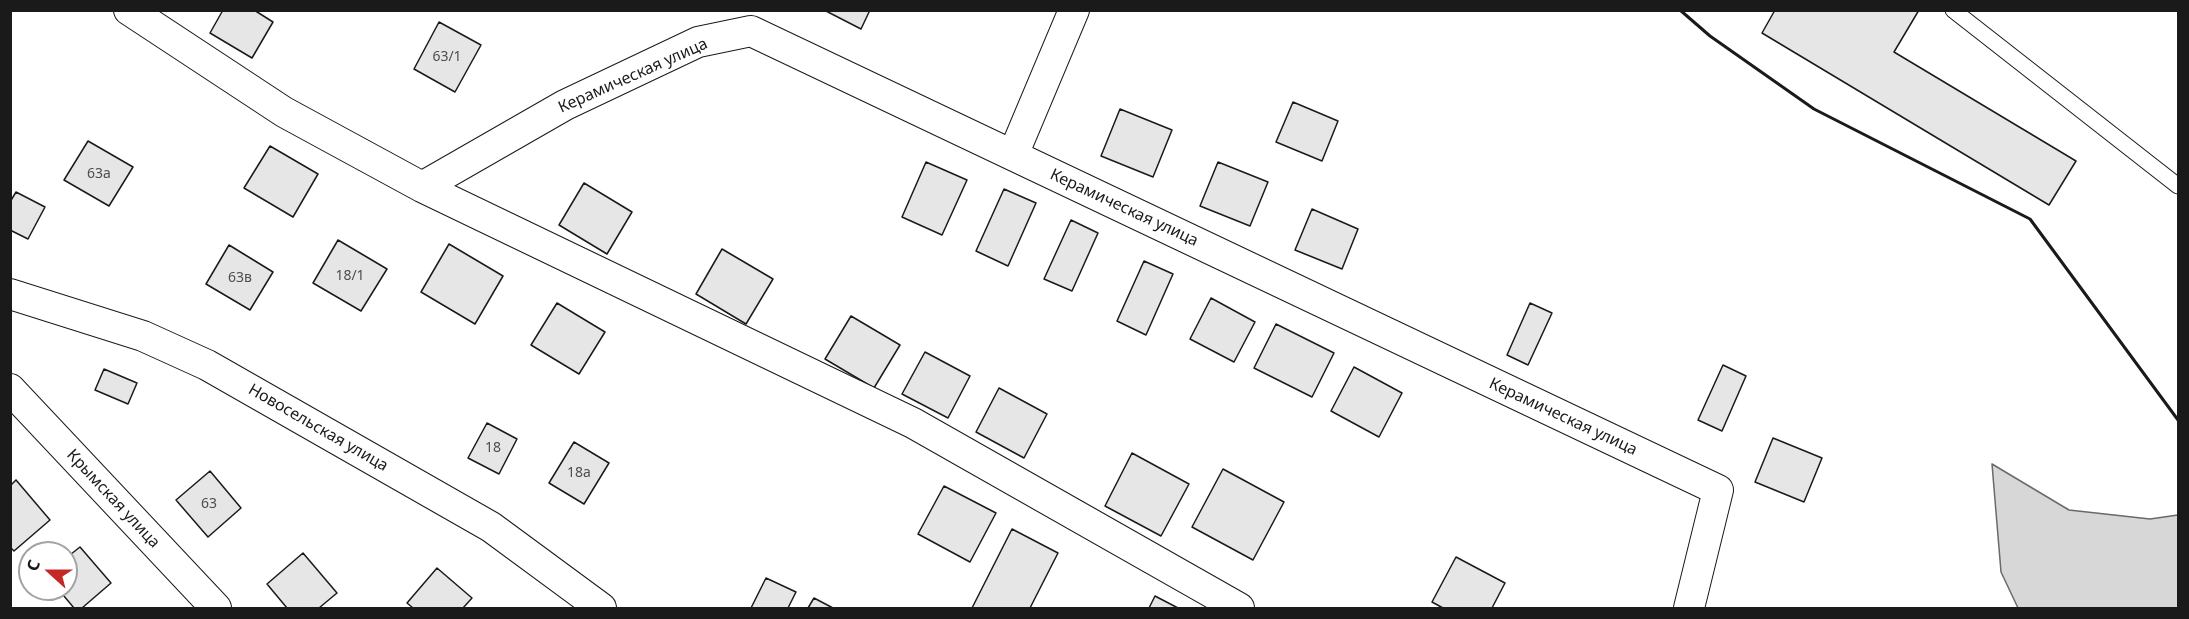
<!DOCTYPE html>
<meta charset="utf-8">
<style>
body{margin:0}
#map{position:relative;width:2189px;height:619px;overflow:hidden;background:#fff;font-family:"Noto Sans",sans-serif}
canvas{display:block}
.frame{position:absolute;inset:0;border:12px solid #1a1a1a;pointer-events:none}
.north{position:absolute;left:18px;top:541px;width:60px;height:60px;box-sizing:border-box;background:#fff;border:2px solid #a3a3a3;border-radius:50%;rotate:291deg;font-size:16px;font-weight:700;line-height:24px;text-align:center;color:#1a1a1a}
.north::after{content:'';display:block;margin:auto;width:21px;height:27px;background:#c62828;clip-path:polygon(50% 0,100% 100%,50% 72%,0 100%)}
</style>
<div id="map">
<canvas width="2189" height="619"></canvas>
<div class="frame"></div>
<div class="north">С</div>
</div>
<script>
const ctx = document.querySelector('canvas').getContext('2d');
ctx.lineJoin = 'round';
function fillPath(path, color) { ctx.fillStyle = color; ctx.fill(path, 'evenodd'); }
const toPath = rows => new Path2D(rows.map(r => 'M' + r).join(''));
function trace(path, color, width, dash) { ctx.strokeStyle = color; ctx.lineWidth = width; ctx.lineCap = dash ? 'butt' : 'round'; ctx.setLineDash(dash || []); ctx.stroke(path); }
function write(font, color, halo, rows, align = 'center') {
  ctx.font = font + ' "Noto Sans",sans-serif'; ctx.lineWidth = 4.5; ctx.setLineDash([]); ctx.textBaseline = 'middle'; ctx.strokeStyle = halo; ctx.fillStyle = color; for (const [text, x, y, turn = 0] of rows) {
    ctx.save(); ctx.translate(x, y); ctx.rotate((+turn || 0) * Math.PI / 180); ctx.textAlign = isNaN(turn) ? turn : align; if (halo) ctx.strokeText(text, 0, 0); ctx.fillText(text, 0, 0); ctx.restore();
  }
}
const water = toPath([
 [1992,464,2069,510,2150,519,2178,515,2178,608,2018,608,2001,572,1992,464]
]);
const building = toPath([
 [223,10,254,10,273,22,252,58,210,33,223,10],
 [824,10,870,10,861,29,824,10],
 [1775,10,1919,10,1894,52,2076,161,2049,205,1762,33,1775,10],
 [439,22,481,45,455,92,414,69,439,22],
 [1293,102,1338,121,1322,161,1276,142,1293,102],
 [1120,109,1172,130,1153,177,1101,156,1120,109],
 [88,141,133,167,109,206,64,180,88,141],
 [270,146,318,174,293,217,244,188,270,146],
 [926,162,967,180,942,235,902,217,926,162],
 [1218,162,1268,182,1250,226,1200,206,1218,162],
 [584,183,632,212,607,254,559,225,584,183],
 [1004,189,1036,203,1008,266,976,251,1004,189],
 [16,192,45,207,28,239,10,230,10,202,16,192],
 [1312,209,1358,229,1342,269,1295,250,1312,209],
 [1071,220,1098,233,1072,291,1044,279,1071,220],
 [338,240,387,269,361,311,313,283,338,240],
 [449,244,503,276,475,324,421,292,449,244],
 [229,245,273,272,250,310,206,284,229,245],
 [722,249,773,279,746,324,696,294,722,249],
 [1144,261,1173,274,1146,335,1117,321,1144,261],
 [1211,298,1255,322,1234,362,1190,339,1211,298],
 [557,303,605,332,579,374,531,345,557,303],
 [1530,303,1552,313,1528,365,1507,355,1530,303],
 [851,316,900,345,874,388,825,359,851,316],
 [1276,324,1334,353,1312,397,1254,368,1276,324],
 [925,352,970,376,948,418,902,394,925,352],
 [1723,365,1746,376,1722,431,1698,420,1723,365],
 [1354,367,1402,393,1379,437,1331,411,1354,367],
 [104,369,137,383,128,404,95,390,104,369],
 [999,388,1047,414,1024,458,976,432,999,388],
 [487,423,517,439,499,474,468,458,487,423],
 [1773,438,1822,458,1804,502,1755,482,1773,438],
 [574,442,609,463,584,504,549,483,574,442],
 [1132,453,1189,484,1161,536,1105,506,1132,453],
 [1223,469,1284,502,1253,560,1192,527,1223,469],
 [210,471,241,508,208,537,176,500,210,471],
 [16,480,50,520,14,551,10,547,10,486,16,480],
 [944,486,996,513,970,562,918,534,944,486],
 [1012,529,1058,553,1030,608,972,608,1012,529],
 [80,547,111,583,82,608,74,608,58,589,66,589,66,558,80,547],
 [303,553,337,593,319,608,287,608,267,584,303,553],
 [1456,557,1505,583,1492,608,1443,608,1432,602,1456,557],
 [437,568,472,598,463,608,413,608,407,603,437,568],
 [766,578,796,592,788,608,751,608,766,578],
 [1155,596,1178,608,1149,608,1155,596],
 [814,598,833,608,808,608,814,598]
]);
const lane = toPath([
 [1953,10,2178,186]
]);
const street = toPath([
 [129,10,284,112,422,187,913,423,1239,608],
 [1013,155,1074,10],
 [422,187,565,105,698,42,751,31,1718,490,1689,608],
 [10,294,143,336,207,365,491,527,601,608],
 [10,389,216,608]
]);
const wall = toPath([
 [1680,10,1710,36,1814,109,2030,219,2178,420]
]);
const numberNames = [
 ["63/1",447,57],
 ["63а",99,174],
 ["18/1",350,276],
 ["63в",240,278],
 ["18",493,448],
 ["18а",579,473],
 ["63",209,504]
];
const streetNames = [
 ["Керамическая улица",633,76,-24],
 ["Керамическая улица",1124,208,25],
 ["Керамическая улица",1563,417,25],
 ["Новосельская улица",318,428,30],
 ["Крымская улица",113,499,47]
];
fillPath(water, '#d7d7d7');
trace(water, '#6a6a6a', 1.5);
fillPath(building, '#e6e6e6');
trace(building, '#1a1a1a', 1.5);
trace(lane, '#1a1a1a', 17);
trace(street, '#1a1a1a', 32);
trace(lane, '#fff', 15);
trace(street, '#fff', 30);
trace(wall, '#1a1a1a', 3);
write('14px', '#4d4d4d', null, numberNames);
write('16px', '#1a1a1a', '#fff', streetNames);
</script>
